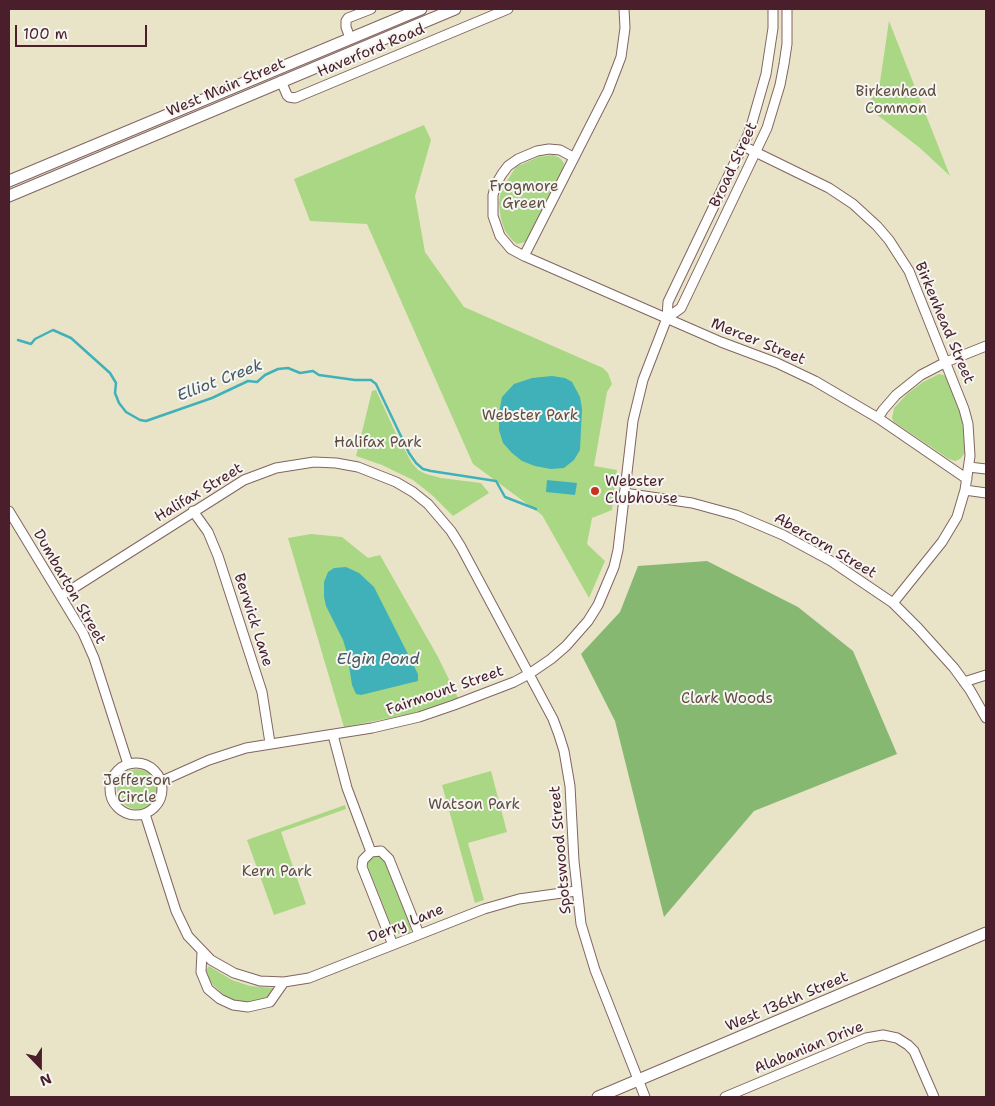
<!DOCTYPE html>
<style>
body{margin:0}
#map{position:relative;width:995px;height:1106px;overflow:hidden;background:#e9e4c7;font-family:"Shantell Sans",sans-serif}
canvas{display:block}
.frame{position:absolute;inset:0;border:10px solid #4a1f2b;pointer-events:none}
.north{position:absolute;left:15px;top:1041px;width:50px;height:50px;-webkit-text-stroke:4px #f6f6f2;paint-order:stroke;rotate:158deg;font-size:14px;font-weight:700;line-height:20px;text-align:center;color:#4a1f2b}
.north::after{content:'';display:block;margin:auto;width:18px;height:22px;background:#4a1f2b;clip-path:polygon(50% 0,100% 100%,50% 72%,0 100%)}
.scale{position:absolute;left:15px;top:25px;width:132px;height:22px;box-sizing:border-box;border:2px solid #4a1f2b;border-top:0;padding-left:6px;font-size:15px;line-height:18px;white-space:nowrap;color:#4a1f2b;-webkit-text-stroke:4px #f6f6f2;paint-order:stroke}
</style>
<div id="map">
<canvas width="995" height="1106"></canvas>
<div class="frame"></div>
<div class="north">N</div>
<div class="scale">100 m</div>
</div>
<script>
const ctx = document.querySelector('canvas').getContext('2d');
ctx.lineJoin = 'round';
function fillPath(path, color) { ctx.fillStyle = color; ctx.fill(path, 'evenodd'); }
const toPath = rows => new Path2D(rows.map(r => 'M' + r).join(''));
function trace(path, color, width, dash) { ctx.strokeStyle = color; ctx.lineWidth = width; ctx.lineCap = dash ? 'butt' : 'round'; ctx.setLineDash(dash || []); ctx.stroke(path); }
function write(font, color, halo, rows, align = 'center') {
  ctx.font = font + ' "Shantell Sans",sans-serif'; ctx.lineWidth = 4; ctx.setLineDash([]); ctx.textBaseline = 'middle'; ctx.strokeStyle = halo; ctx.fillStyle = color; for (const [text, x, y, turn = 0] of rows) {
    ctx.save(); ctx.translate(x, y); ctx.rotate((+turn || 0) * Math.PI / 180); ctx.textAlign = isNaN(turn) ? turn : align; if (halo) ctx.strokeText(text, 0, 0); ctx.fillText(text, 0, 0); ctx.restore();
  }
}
const green = toPath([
 [889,21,950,176,920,148,867,107,880,82],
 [424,125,431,140,415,196,425,252,464,307,603,368,608,373,612,384,607,392,594,466,617,470,612,510,592,518,587,544,605,561,589,598,542,515,473,464,367,224,310,221,294,179],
 [553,155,560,158,564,163,563,169,528,237,525,242,517,244,512,240,505,231,501,219,499,203,501,190,516,167,538,157],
 [939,374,944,375,948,379,962,420,965,453,960,459,955,461,949,459,894,422,892,418,894,408,907,394,923,382],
 [376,390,397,436,412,463,418,470,426,474,441,478,481,483,489,493,453,516,433,496,413,480,382,465,356,456,372,391],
 [311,534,342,537,368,558,380,555,438,657,458,698,411,714,344,727,288,538],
 '117 789a20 20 0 1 1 40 0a20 20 0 1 1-40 0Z',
 [491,771,507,832,468,843,484,900,475,903,442,785],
 [345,805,346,809,281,832,306,904,274,915,247,840],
 [375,855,384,857,413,927,409,933,405,935,399,934,393,930,368,867,368,860],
 [209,966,232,980,250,986,274,988,270,997,259,1003,247,1004,230,1001,210,982,206,970]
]);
const forest = toPath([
 [707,561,798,607,853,651,897,754,754,811,664,917,615,721,581,654,620,612,638,566]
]);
const water = toPath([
 [552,376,565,378,572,382,580,397,582,409,580,450,574,460,564,468,551,469,535,466,522,461,512,453,503,443,499,430,499,413,502,397,514,384,532,378],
 [547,480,577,483,575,495,546,492],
 [346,567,359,573,374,587,418,674,418,681,361,695,356,694,352,685,347,653,343,640,326,606,324,597,324,582,328,572,334,568]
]);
const stream = toPath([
 [18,340,31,344,35,339,53,330,71,338,110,373,116,383,115,393,119,403,126,412,140,420,146,421,212,398,248,381,257,382,265,375,278,369,288,368,300,373,313,371,319,375,355,380,371,380,376,384,409,453,416,463,423,469,431,471,496,481,505,497,536,509]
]);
const minor = toPath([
 [350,38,346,27,346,21,348,18,371,9],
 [281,81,287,95,289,97,295,98,508,9],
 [743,146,829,188,853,204,877,226,889,240,909,271,964,409,968,424,970,456,965,490,957,517,942,542,893,603],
 [573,157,560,150,549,149,537,151,518,159,508,166,502,174,496,184,493,195,493,216,500,236,511,249,524,256,608,91,621,57,625,28,624,9],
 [524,256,721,342,777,363,815,381,878,418,967,479],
 [667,318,681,308,767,128,780,85,784,64,787,44,787,9],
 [878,418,883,410,896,395,921,375,946,362,986,346],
 [969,467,986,469],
 [965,490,986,493],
 [624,493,692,503,736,515,783,535,831,561,893,603,918,628,954,668,970,690,986,718],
 [9,511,83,633,94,658,128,764],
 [193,511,208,532,218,556,262,692,270,743],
 [61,596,244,480,276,468,314,462,336,463,358,467,396,482,413,492,428,504,451,531,461,547,553,719,559,735,564,751,570,786,574,861,581,924,595,970,645,1097],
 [964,682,986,675],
 [333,735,347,788,371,852],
 '110 789a26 26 0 1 1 52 0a26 26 0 1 1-52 0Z',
 [162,781,209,760,246,748,372,728,419,717,454,705,514,682,529,674,551,659,566,646,588,621,598,605,614,567,618,550,633,421,643,380,667,318,668,302,748,135,752,123,766,74,773,28,773,9],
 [145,814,176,911,188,936,211,960,234,973,260,981,284,982,309,978,484,909,519,899,576,891],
 [393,945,362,867,363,860,371,852,381,851,389,859,419,934],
 [202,952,201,972,208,989,220,999,233,1005,248,1007,270,1002,284,982],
 [725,1097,866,1038,883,1035,897,1038,908,1045,914,1051,934,1097]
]);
const tertiary = toPath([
 [9,181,421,9],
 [9,196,455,9],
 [598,1097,986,933]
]);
const markers = [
 [595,491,5,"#c8321e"]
];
const streetNames = [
 ["Haverford Road",371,51,-23],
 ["West Main Street",226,88,-23],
 ["Broad Street",734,165,-65],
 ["Birkenhead Street",944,323,67],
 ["Mercer Street",758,342,22],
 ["Halifax Street",199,493,-31],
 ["Abercorn Street",825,546,30],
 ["Dumbarton Street",69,587,60],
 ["Berwick Lane",253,620,72],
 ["Fairmount Street",445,691,-19],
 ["Spotswood Street",561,850,-95],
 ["Derry Lane",406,924,-22],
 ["West 136th Street",787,1002,-23],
 ["Alabanian Drive",809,1048,-22]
];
const parkNames = [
 ["Birkenhead",896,92],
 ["Common",896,109],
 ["Frogmore",524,187],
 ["Green",524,204],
 ["Webster Park",530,416],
 ["Halifax Park",378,443],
 ["Clark Woods",727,699],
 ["Jefferson",137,781],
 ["Circle",137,798],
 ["Watson Park",474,805],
 ["Kern Park",277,872]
];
const poiNames = [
 ["Webster",605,482],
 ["Clubhouse",605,499]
];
const waterNames = [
 ["Elliot Creek",220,381,-21],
 ["Elgin Pond",378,660]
];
fillPath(green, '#aad783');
fillPath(forest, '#87b871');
fillPath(water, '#40b1b9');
trace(stream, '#40b1b9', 2.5);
trace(minor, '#826462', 11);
trace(tertiary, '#826462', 13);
trace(minor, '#fff', 9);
trace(tertiary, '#fff', 11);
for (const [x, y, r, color] of markers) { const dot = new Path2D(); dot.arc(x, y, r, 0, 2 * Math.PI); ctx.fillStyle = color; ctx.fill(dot); trace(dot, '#f6f6f2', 2); }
write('15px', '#4a1f2b', '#f6f6f2', streetNames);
write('15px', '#624d41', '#f6f6f2', parkNames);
write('15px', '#4a1f2b', '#f6f6f2', poiNames, 'left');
write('italic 16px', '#465964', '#f6f6f2', waterNames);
</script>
